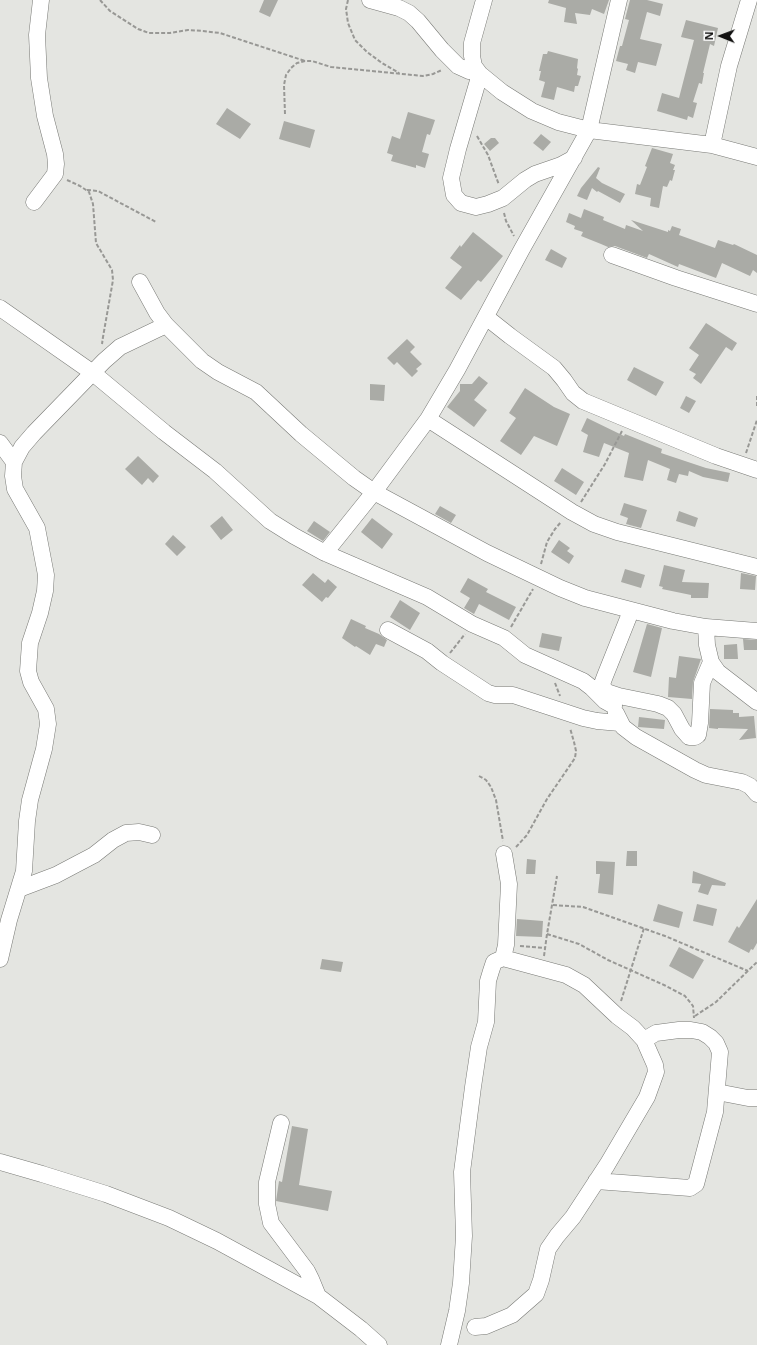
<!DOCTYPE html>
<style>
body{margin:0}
#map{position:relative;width:757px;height:1345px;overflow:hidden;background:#e4e5e1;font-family:"Noto Sans",sans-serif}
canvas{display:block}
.north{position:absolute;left:701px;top:16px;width:40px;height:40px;-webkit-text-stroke:3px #fff;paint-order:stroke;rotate:271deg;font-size:11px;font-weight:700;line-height:16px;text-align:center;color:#111110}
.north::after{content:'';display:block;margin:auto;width:14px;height:18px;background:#111110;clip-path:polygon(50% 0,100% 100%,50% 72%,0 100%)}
</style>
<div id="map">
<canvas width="757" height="1345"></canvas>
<div class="north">N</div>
</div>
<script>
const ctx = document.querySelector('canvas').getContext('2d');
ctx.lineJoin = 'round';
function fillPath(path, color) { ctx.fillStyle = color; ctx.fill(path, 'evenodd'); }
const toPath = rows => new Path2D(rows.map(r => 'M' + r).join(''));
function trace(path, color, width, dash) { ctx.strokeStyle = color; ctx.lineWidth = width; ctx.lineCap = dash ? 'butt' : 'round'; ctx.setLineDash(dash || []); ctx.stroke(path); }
const building = toPath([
 [264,0,278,0,270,17,259,12],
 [549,0,609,0,604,14,592,9,590,15,575,13,577,24,564,22,566,8,548,3],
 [630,0,647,0,663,4,660,16,647,12,640,39,662,44,656,66,638,62,635,73,626,70,628,64,616,61,620,46,622,46,629,20,625,19],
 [686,20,718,28,714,46,710,44,703,73,704,73,702,84,699,83,693,102,697,103,693,118,688,116,687,120,657,111,662,93,679,98,694,40,681,37],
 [548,51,578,59,577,68,578,69,577,75,581,76,578,86,575,86,574,92,557,87,554,100,541,97,545,82,539,80,541,71,539,71,543,54,547,54],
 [227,108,251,124,240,139,216,124],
 [408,112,435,120,430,135,427,134,422,152,429,154,425,168,416,165,416,168,391,161,393,155,387,153,392,136,400,139],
 [284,121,315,130,310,148,279,139],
 [541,134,551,142,543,151,533,143],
 [491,138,495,138,499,143,490,151,484,144],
 [652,148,673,154,670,163,675,165,673,170,675,170,672,181,670,180,667,187,663,186,659,208,650,206,651,198,635,194,637,184,640,185,647,167,645,166],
 [598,167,600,168,596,178,602,183,625,194,620,203,598,191,597,192,592,188,587,200,577,196,581,188],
 [584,209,604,217,603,220,625,229,626,225,643,231,631,220,668,232,668,230,670,231,672,226,681,229,679,235,715,248,718,240,733,245,734,244,757,255,757,273,753,270,750,276,722,263,716,278,679,264,678,267,649,254,647,258,615,246,608,247,601,244,581,236,583,232,574,229,575,226,566,222,569,213,581,218],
 [473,232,503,256,481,282,478,280,461,300,445,288,462,267,450,258,460,245,461,247],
 [551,249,567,258,562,268,545,260],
 [706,323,737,343,732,351,726,347,701,384,693,378,696,374,689,370,699,355,689,348],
 [407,339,415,347,410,352,422,364,416,369,418,371,412,377,397,362,394,365,387,358],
 [634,367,664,382,656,396,627,380],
 [479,376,488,383,474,400,487,410,474,427,447,407,460,391,460,384,472,384],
 [370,384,385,385,384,401,370,400],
 [525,388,554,407,570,414,557,446,534,436,521,455,500,441,516,418,509,413],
 [686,396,696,401,689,413,680,408],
 [587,418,624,436,625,434,662,449,661,453,706,468,730,473,728,482,703,477,689,471,688,476,679,474,676,483,667,480,670,469,648,460,643,481,624,477,629,453,604,443,599,457,583,452,588,435,581,431],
 [138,456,159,476,153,483,148,478,142,485,125,469],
 [562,468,584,482,576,495,554,481],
 [624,503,647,510,641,528,626,524,628,518,620,515],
 [440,506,456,515,451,523,435,514],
 [679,511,698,518,695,527,676,521],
 [222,516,233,530,221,540,210,526],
 [372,518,393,534,382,549,361,532],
 [314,521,330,532,323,541,307,531],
 [173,535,186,547,177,556,165,544],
 [559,540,570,548,567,551,574,556,569,564,551,552],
 [664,565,685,570,682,582,709,583,708,598,691,598,691,595,662,589,663,587,659,586],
 [625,569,645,575,641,588,621,582],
 [313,573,325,583,328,579,337,587,328,598,326,597,322,602,302,585],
 [741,573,756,576,755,590,740,589],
 [468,578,488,589,486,592,516,607,509,620,479,604,474,614,464,608,470,598,460,592],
 [400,600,420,613,410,630,390,617],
 [351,619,366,626,365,628,379,634,387,640,384,647,376,644,370,655,356,646,355,647,342,638],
 [647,624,662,628,651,677,633,672],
 [542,633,562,637,559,651,539,647],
 [743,639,757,640,757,650,744,650],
 [737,644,738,659,724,659,724,645],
 [679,656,701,659,693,682,692,699,668,697,669,677,676,678],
 [710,709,733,710,733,713,739,713,739,717,754,716,756,738,739,740,748,729,718,728,718,729,709,728],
 [639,717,665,720,664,729,638,727],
 [627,851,637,851,637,866,626,866],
 [527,859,536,860,535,874,526,874],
 [596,861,615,862,613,895,598,893,600,874,596,874],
 [693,871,726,883,725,886,712,885,708,895,698,892,701,884,692,883],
 [757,899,757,943,753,950,751,949,749,953,728,942,737,926,739,928],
 [658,904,683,912,679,928,653,921],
 [697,904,717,909,713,926,693,921],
 [517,919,543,921,542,937,516,936],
 [679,947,704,960,693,979,669,966],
 [322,959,343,962,341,972,320,969],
 [292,1126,308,1129,299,1185,332,1191,328,1211,276,1201,279,1181,282,1182]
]);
const path = toPath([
 [100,0,110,11,138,29,149,33,170,33,188,30,203,31,220,33,305,61],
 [348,0,346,9,348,23,355,40,367,52,382,63,399,73],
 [285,114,284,85,286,75,291,68,297,63,305,61,312,61,331,67,423,76,433,74,442,70],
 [477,136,488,155,499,185],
 [67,180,80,186,89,192,93,204,96,243,112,270,113,280,103,337,102,344],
 [87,190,98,191,156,222],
 [504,213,506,221,514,236],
 [757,396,757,407],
 [746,453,757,420],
 [581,502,605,464,622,431],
 [541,564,547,542,555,529,561,522],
 [511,627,533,589],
 [450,653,465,634],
 [555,683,560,696],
 [479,776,486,780,491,787,496,800,503,841],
 [516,847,527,835,547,799,575,758,576,751,574,742,570,728],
 [553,905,583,907,665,936,748,971],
 [547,934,579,944,608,960,664,985,685,996,693,1006,694,1018],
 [520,946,545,948],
 [544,956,547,934,557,876],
 [621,1001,644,928],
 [695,1016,716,1002,757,962]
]);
const minor = toPath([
 [370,0,399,8,409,13,418,21,442,50,458,66,469,71,478,72],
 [484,0,472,43,472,56,474,66,480,74,502,92,532,111,558,122,589,130,712,145,757,157],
 [480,74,458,149,451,178,454,195,461,203,476,207,488,204,503,198,525,180,535,174,561,165,574,158],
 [712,145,729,66,749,0],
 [34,202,55,174,56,164,55,154,45,116,39,78,37,35,41,0],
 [612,255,676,278,757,304],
 [140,282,157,313,166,325,202,361,218,372,256,392,301,434,354,478,374,492,487,553,560,588,585,598,673,621,706,627,757,631],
 [0,308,93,373,164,432,215,471,270,521,294,536,325,553,427,597,472,624,504,638,525,655,583,681,592,688,605,701,614,706],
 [486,317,510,336,554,368,564,380,573,393,583,401,716,456,757,470],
 [428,419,572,512,594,524,617,532,757,567],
 [0,443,14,462],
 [325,553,374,492,428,419,457,370,522,249,589,130,619,0],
 [631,611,605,676,602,684,604,689,607,692,619,696,658,704,668,708,674,714,682,729,689,737,695,737,698,735,700,723,702,683,711,662],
 [706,627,707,645,711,662,718,672,757,702],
 [388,630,427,651,442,663,488,693,495,695,513,695,583,718,597,721,620,723],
 [616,713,623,727,636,737,695,770,706,775,742,782,750,786,757,794],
 [19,889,56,875,73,866,94,855,113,840,126,833,139,832,152,835],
 [0,959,9,920,24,871,27,821,30,800,44,749,48,724,46,709,31,682,28,671,30,643,40,613,45,591,46,575,37,528,15,489,13,476,14,462,22,447,34,433,104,361,120,347,166,325],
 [717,1092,748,1098,757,1098],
 [281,1123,267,1182,267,1204,271,1223,307,1271,311,1279,318,1296],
 [0,1162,42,1174,106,1194,169,1218,217,1241,318,1296,361,1329,379,1345],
 [596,1181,690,1188,696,1184,715,1112,720,1052,716,1043,710,1037,702,1032,691,1030,679,1030,656,1033,644,1040],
 [475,1327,486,1326,512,1315,536,1294,541,1280,548,1249,557,1236,573,1217,607,1165,647,1097,656,1072,655,1065,644,1040,633,1028,617,1016,584,985,566,975,503,958],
 [449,1345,457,1311,461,1283,464,1236,462,1172,473,1087,479,1047,486,1022,488,981,491,971,494,962,503,958,506,945,509,884,504,854]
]);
fillPath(building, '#aaaba6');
trace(minor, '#787975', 17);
trace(path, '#989895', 2, [4, 2]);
trace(minor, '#fff', 16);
</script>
